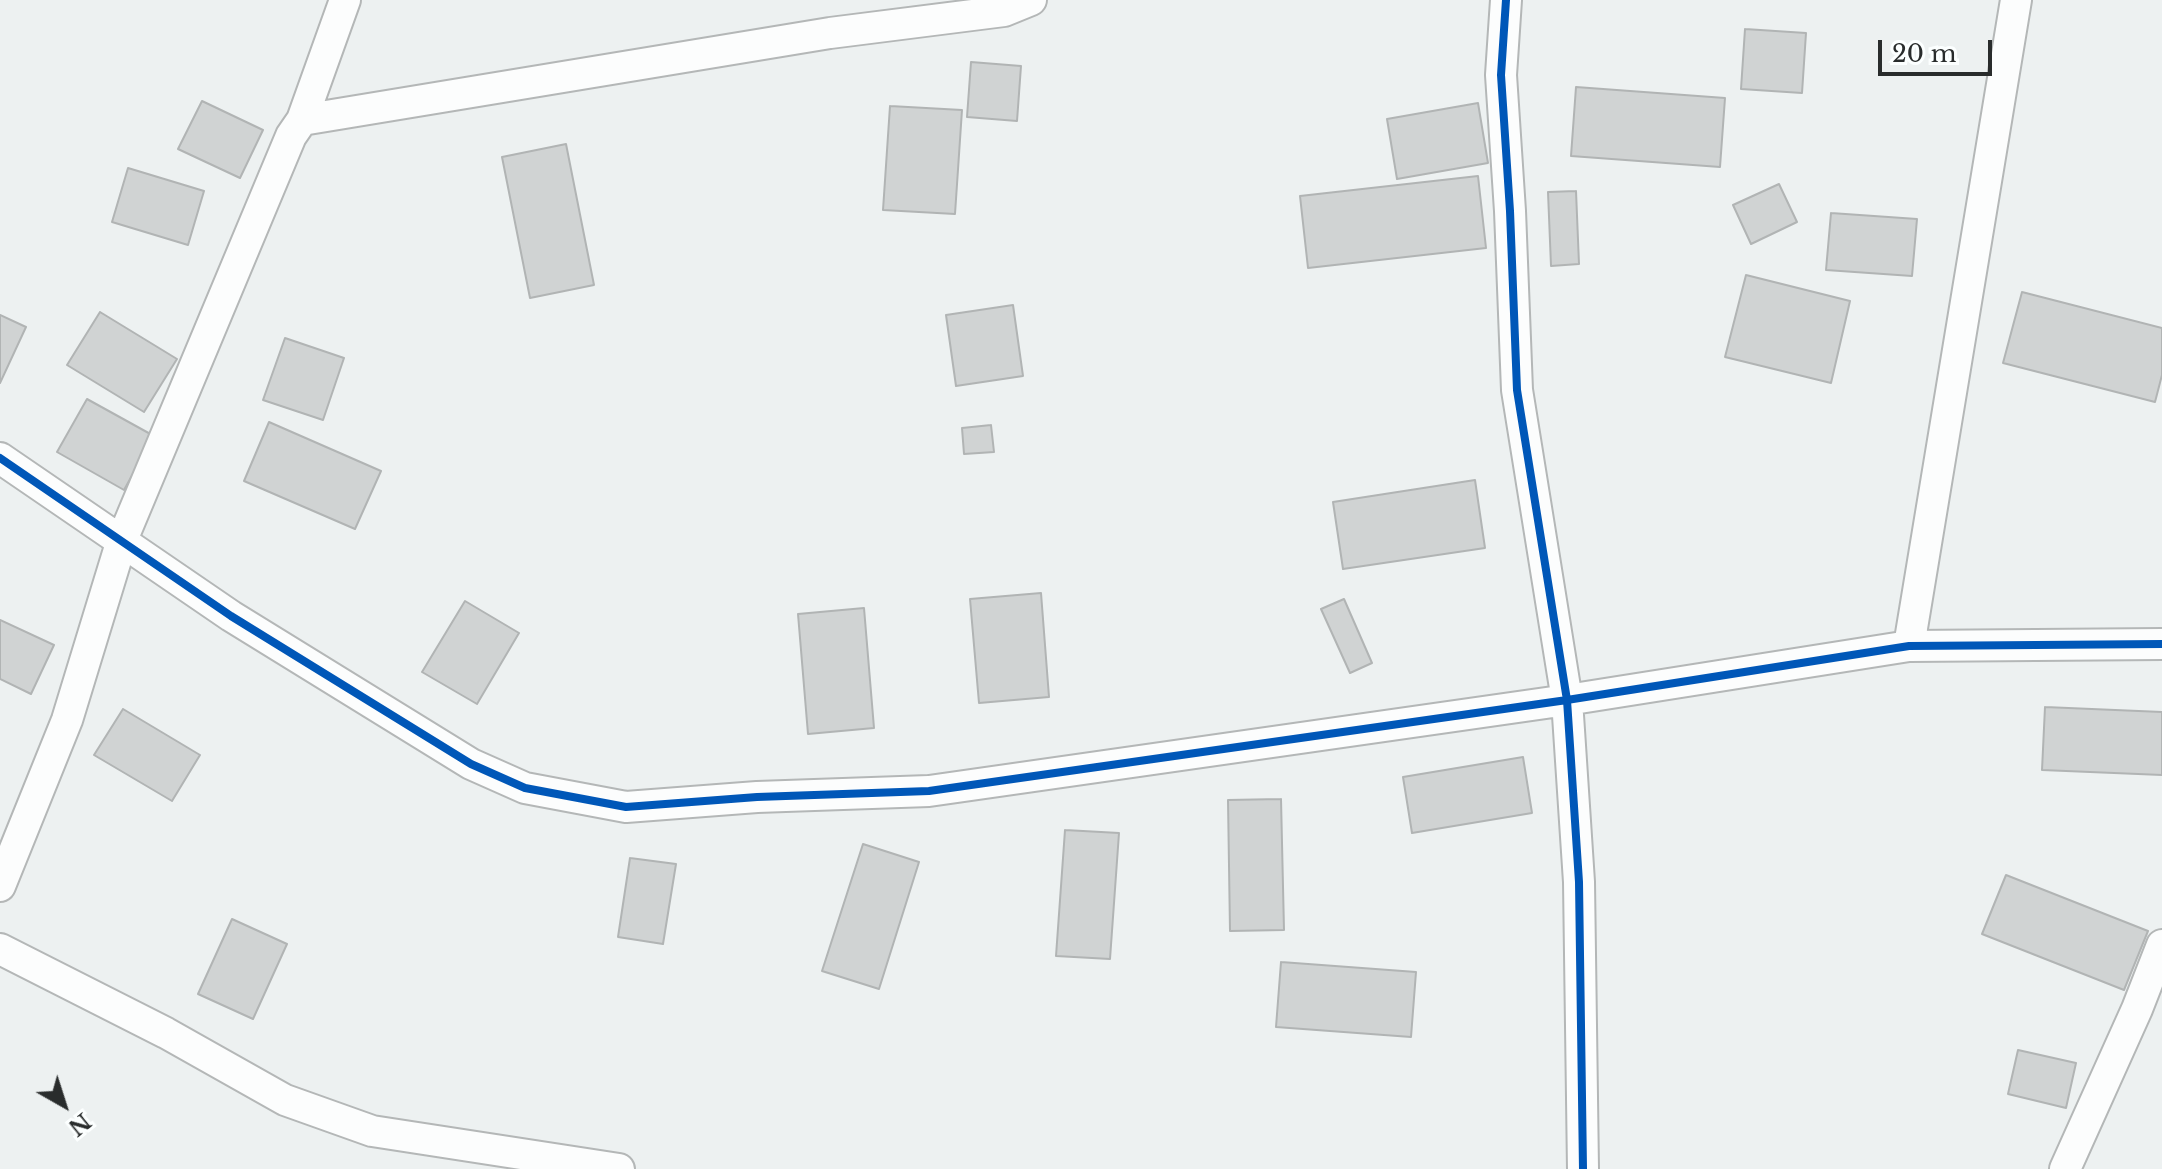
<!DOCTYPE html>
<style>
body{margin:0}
#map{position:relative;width:2162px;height:1169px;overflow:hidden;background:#edf1f1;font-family:"Libre Baskerville",serif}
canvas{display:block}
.north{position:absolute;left:24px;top:1065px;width:80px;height:80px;-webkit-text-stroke:6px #fcffff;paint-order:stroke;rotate:141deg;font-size:22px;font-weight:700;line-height:32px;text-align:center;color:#292c2c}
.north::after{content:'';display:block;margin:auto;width:28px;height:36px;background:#292c2c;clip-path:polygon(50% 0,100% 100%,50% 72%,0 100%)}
.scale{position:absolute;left:1878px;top:40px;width:114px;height:36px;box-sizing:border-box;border:4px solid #292c2c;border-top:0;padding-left:10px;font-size:24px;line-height:28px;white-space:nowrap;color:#292c2c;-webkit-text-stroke:6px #fcffff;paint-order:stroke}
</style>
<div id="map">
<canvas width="2162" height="1169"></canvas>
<div class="north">N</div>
<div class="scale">20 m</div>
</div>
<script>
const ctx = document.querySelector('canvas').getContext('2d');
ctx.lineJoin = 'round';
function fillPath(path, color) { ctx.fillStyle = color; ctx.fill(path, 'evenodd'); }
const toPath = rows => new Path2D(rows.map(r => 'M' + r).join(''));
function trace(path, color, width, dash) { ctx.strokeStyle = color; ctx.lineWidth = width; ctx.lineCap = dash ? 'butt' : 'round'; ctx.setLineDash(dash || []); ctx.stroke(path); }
const building = toPath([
 [1745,29,1806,33,1802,93,1741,89,1745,29],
 [971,62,1021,66,1017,121,967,117,971,62],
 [1576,87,1725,98,1720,167,1571,156,1576,87],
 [202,101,263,130,240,178,178,149,202,101],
 [1478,103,1488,163,1397,179,1387,119,1478,103],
 [890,106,962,110,955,214,883,210,890,106],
 [566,144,594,285,530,298,502,157,566,144],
 [128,168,204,191,188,245,112,222,128,168],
 [1478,176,1486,248,1308,268,1300,196,1478,176],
 [1779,184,1797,222,1751,244,1733,205,1779,184],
 [1576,191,1579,264,1551,266,1548,192,1576,191],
 [1831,213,1917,219,1912,276,1826,270,1831,213],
 [1746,275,1850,301,1831,383,1725,357,1746,275],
 [2022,292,2162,328,2162,375,2155,402,2003,363,2022,292],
 [1013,305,1023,376,956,386,946,315,1013,305],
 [100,312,177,359,144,412,67,365,100,312],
 [0,315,26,327,0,383,0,315],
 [285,338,344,358,323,420,263,400,285,338],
 [87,399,154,436,124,490,57,452,87,399],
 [269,422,381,471,355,529,244,481,269,422],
 [991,425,994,452,964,454,962,428,991,425],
 [1475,480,1485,548,1343,569,1333,502,1475,480],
 [1041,593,1049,697,979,703,970,599,1041,593],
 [1344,599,1372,663,1350,673,1321,609,1344,599],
 [465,601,519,633,477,704,422,672,465,601],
 [864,608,874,728,808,734,798,614,864,608],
 [0,620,54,645,31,694,0,679,0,620],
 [2045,707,2162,712,2162,775,2042,770,2045,707],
 [123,709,200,755,172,801,94,755,123,709],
 [1523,757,1532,813,1412,833,1403,777,1523,757],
 [1281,799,1284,930,1230,931,1228,800,1281,799],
 [1065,830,1119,833,1110,959,1056,956,1065,830],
 [863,844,919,862,879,989,822,971,863,844],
 [630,858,676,864,663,944,618,937,630,858],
 [2006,875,2148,931,2124,990,1982,934,2006,875],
 [232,919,287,944,253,1019,198,994,232,919],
 [1281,962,1416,972,1411,1037,1276,1027,1281,962],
 [2018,1050,2076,1063,2066,1108,2008,1094,2018,1050]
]);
const minor = toPath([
 [1506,0,1501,75,1510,211,1517,390,1567,700,1579,882,1583,1169],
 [302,120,830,33,1004,11,1031,0],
 [0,458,231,616,471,764,525,788,626,807,757,797,929,791,1567,700,1909,646,2162,644],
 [1909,646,2016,0],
 [0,886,67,720,122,540,291,136,302,120,345,0],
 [0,949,166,1033,285,1100,372,1131,619,1169],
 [2065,1169,2137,1009,2162,945]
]);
const cycleway = toPath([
 [1506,0,1501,75,1510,211,1517,390,1567,700,1579,882,1583,1169],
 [0,458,231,616,471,764,525,788,626,807,757,797,929,791,1567,700,1909,646,2162,644]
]);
fillPath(building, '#d0d3d3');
trace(building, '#b1b4b4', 2);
trace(minor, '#b4b7b7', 34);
trace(minor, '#fcfdfd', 30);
trace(cycleway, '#0057b8', 8);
</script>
